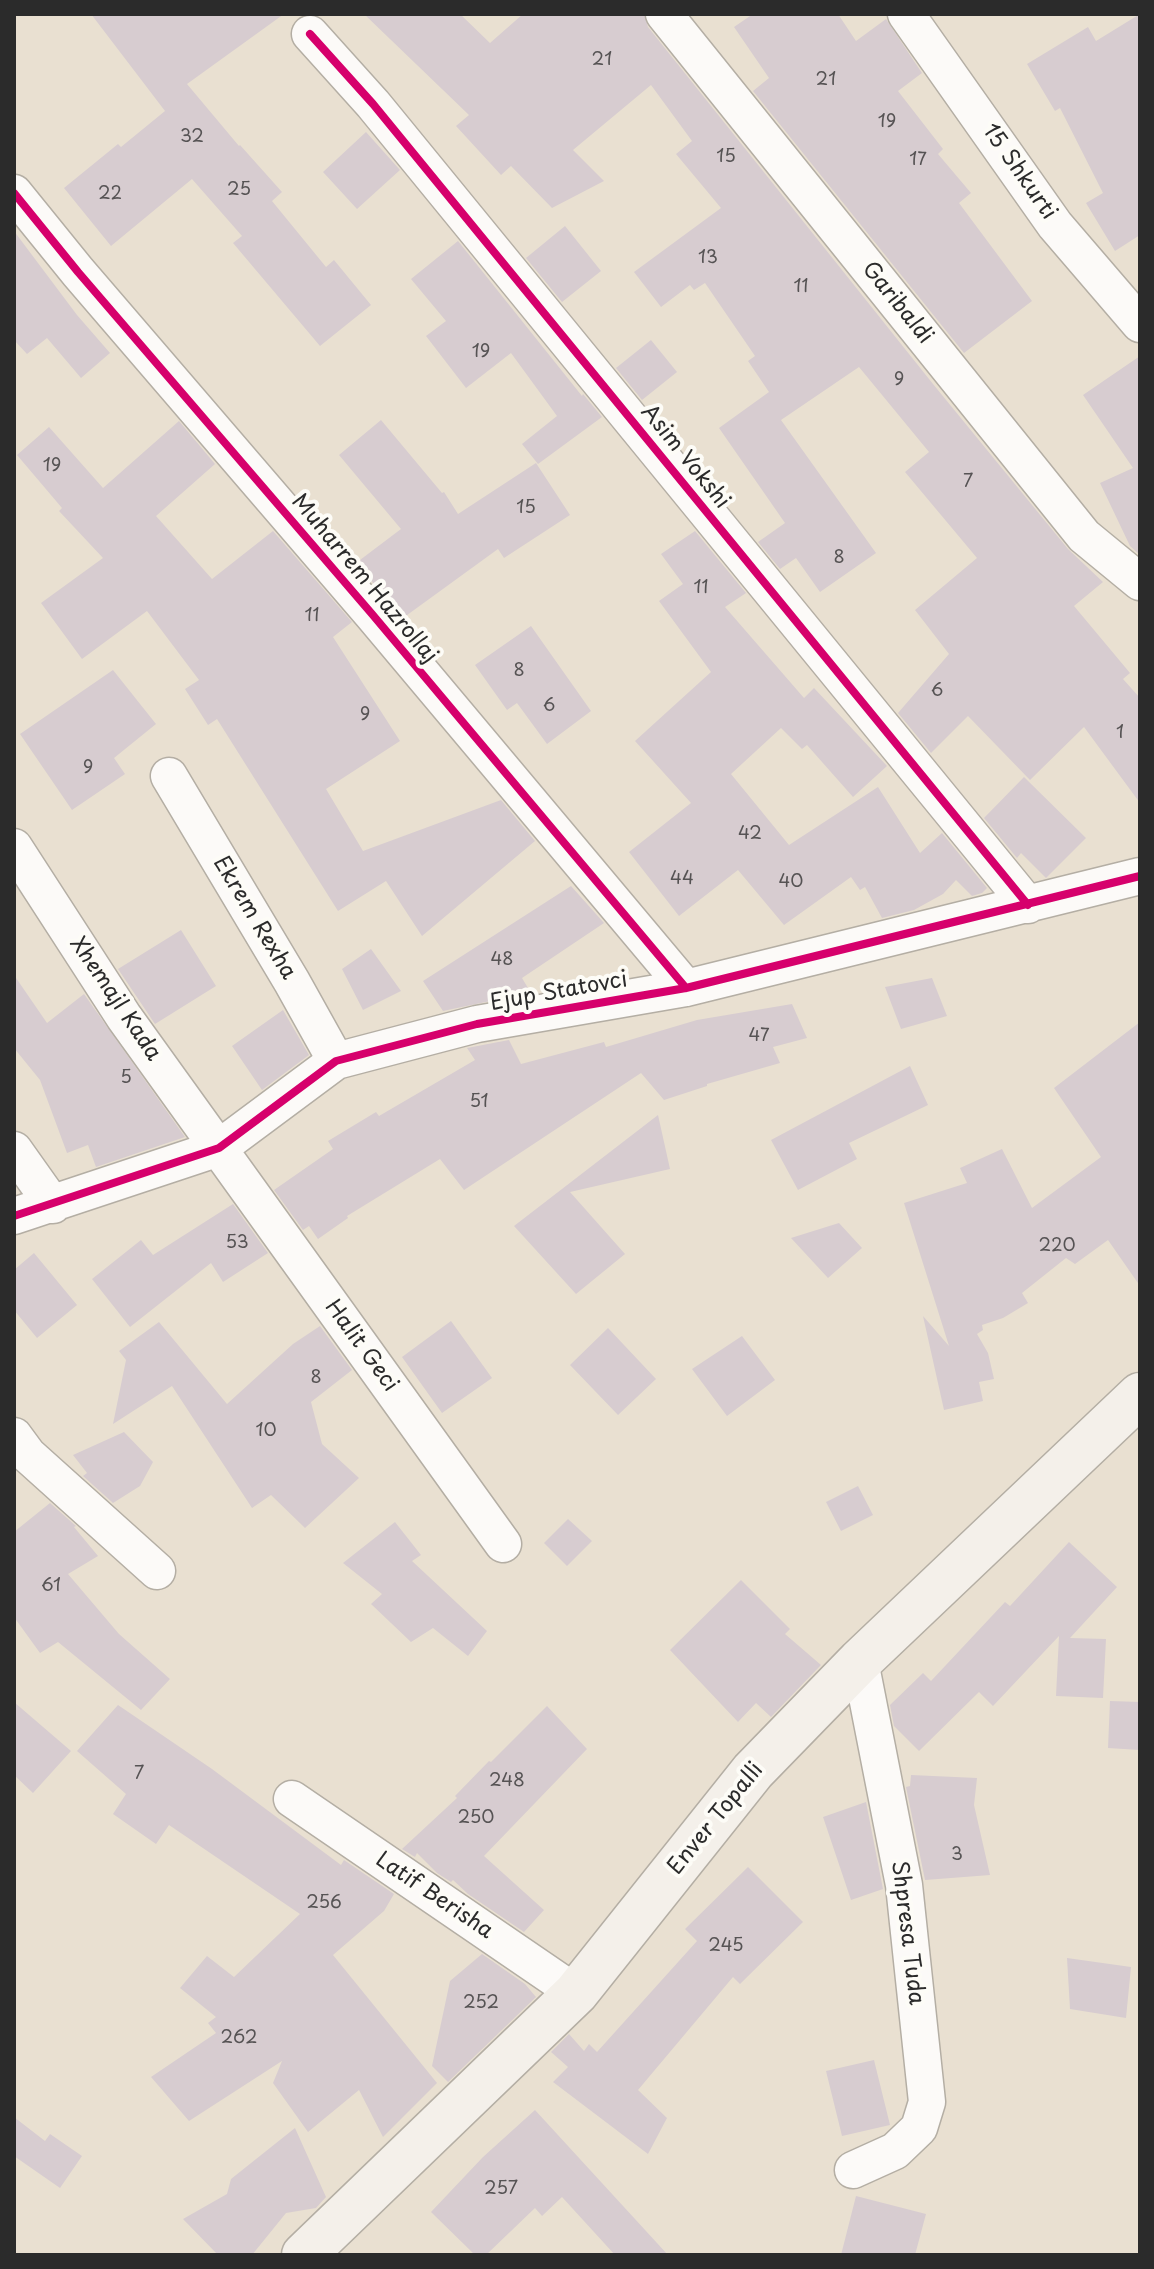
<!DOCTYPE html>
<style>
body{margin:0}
#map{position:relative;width:1154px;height:2269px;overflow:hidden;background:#e9e0d1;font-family:"Playpen Sans",sans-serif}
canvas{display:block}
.frame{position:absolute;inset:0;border:16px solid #2b2b2b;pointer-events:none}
</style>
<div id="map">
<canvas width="1154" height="2269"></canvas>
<div class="frame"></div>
</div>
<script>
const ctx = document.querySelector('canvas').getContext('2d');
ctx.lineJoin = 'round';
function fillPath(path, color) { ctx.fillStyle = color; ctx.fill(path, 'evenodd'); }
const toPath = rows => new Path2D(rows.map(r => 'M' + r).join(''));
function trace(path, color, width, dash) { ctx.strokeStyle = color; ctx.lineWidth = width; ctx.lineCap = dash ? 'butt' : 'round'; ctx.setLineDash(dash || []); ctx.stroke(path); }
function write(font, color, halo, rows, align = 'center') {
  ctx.font = font + ' "Playpen Sans",sans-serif'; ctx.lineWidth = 8; ctx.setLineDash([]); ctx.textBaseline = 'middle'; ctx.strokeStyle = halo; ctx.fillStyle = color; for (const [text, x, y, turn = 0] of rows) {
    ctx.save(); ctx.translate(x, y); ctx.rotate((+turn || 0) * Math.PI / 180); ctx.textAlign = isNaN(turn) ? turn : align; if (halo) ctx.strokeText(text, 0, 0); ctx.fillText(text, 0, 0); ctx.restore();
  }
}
const building = toPath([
 [91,14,284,14,187,84,239,146,240,145,282,192,272,201,326,267,334,260,371,305,320,346,233,243,242,236,192,179,111,246,64,188,118,144,121,147,165,111],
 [364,14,460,14,490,43,523,14,644,14,648,27,933,384,1068,549,1103,582,1074,606,1130,673,1123,679,1140,698,1140,803,1084,727,1030,780,968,716,931,753,898,713,949,654,915,610,977,558,905,472,929,452,859,367,781,420,876,553,820,592,796,558,780,569,758,542,785,523,719,428,769,392,748,361,755,356,705,283,694,290,690,285,661,307,634,272,721,208,676,154,692,141,651,85,573,150,604,181,552,208,511,166,501,175,456,126,469,115],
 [753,14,838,14,856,41,886,19,922,73,898,91,943,149,938,154,971,193,959,203,1032,301,964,353,753,91,769,78,734,27],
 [1140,14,1140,235,1115,251,1086,203,1103,193,1060,108,1055,111,1027,64,1088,27,1096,41],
 [366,132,400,170,357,209,323,172],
 [565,226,601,271,562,302,526,258],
 [14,231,77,315,110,353,81,378,47,338,27,354,14,340],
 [458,241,582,396,583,394,602,417,538,464,522,444,557,416,511,353,466,388,426,336,446,321,411,279],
 [651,340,677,372,642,400,616,368],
 [1140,356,1140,555,1130,546,1100,483,1133,468,1083,395],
 [381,420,442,493,444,492,458,514,536,463,570,515,504,558,498,549,403,618,356,563,401,529,339,455],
 [179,421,215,464,156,516,212,579,273,531,352,622,333,637,400,741,326,789,363,851,501,800,535,841,422,936,386,881,338,911,217,719,208,725,185,689,199,680,147,611,82,659,41,603,103,558,59,511,62,508,17,455,49,427,103,488],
 [695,531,746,593,725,607,804,698,814,688,887,766,853,797,807,745,802,749,781,728,731,774,789,845,878,787,920,853,942,833,987,888,982,893,972,896,956,880,943,894,914,910,882,918,865,887,860,890,851,877,784,925,738,870,679,916,629,852,691,803,635,741,711,672,659,601,683,584,661,554],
 [531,626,591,711,547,744,517,703,507,710,475,665],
 [113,670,156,724,114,758,125,774,72,810,20,734],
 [1024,777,1086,838,1046,878,1021,853,1017,858,984,818],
 [571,886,604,923,522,978,528,988,514,996,443,1011,423,981],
 [181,930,216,986,155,1024,118,969],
 [371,949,401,991,363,1010,342,969],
 [14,975,47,1023,84,994,185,1137,96,1167,88,1145,67,1153,40,1080,14,1048],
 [932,978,947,1016,901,1029,885,987],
 [792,1004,807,1038,773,1047,780,1063,707,1084,707,1086,664,1100,641,1073,464,1190,440,1159,347,1216,348,1218,318,1239,309,1226,303,1230,274,1190,333,1149,328,1141,376,1112,379,1116,475,1060,467,1048,509,1040,521,1064,604,1042,606,1047,697,1020],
 [283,1010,309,1055,262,1090,232,1046],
 [1140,1022,1140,1286,1108,1240,1075,1264,1066,1258,1022,1293,1028,1303,1003,1318,982,1325,983,1330,977,1334,988,1353,994,1379,979,1382,983,1401,944,1410,923,1316,949,1346,904,1203,967,1183,960,1168,1002,1149,1032,1208,1101,1157,1054,1088],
 [910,1066,928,1105,849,1143,857,1159,798,1190,771,1140],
 [658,1115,670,1169,570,1192,625,1254,576,1294,514,1226],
 [233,1204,268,1253,223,1282,211,1263,130,1327,92,1279,141,1240,153,1255],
 [839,1223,862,1248,828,1278,791,1238],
 [34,1253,77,1305,37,1338,14,1310,14,1270],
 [451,1321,492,1378,442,1413,402,1357],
 [159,1322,227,1404,293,1344,320,1326,352,1370,311,1402,322,1444,359,1478,305,1528,271,1495,252,1508,172,1386,113,1424,126,1360,119,1351],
 [608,1328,656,1379,618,1415,570,1365],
 [742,1336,775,1380,727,1416,692,1369],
 [124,1432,153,1462,140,1486,113,1503,83,1476,87,1473,73,1455],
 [858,1486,873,1515,841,1531,826,1502],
 [50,1503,76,1526,74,1527,98,1556,68,1574,119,1634,170,1679,141,1710,58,1642,40,1653,14,1617,14,1532],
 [568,1519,592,1541,567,1566,544,1543],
 [395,1522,421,1555,412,1561,487,1631,468,1656,433,1628,411,1642,371,1604,382,1594,343,1563],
 [1069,1542,1117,1587,1070,1638,1106,1639,1103,1698,1056,1696,1059,1636,993,1706,979,1692,919,1751,894,1726,890,1705,923,1673,931,1681,1005,1602,1010,1606],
 [741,1580,790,1629,785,1634,821,1665,771,1717,756,1703,738,1722,670,1650],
 [1110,1701,1140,1702,1140,1750,1108,1748],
 [14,1702,71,1751,33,1793,14,1775],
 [118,1705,212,1769,341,1865,344,1860,394,1894,384,1911,333,1955,437,2083,383,2137,359,2090,308,2132,273,2083,282,2061,189,2121,151,2077,216,2033,208,2023,216,2017,180,1988,207,1956,234,1977,300,1914,169,1825,156,1844,113,1814,126,1794,77,1751],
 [547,1706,587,1749,484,1856,544,1910,524,1932,468,1894,453,1880,451,1882,437,1873,417,1853,415,1857,402,1849,457,1798,455,1796,489,1761,491,1762],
 [911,1775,977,1778,974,1805,990,1875,925,1880,906,1787,910,1786],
 [866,1802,883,1889,851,1900,823,1817],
 [748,1867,803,1922,740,1984,733,1977,638,2090,667,2118,648,2154,553,2082,568,2067,551,2052,569,2034,584,2051,589,2044,597,2052,697,1941,685,1929],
 [482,1954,525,1984,536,1997,448,2082,432,2066,450,1981],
 [1067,1958,1131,1967,1126,2018,1070,2009],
 [874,2060,890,2125,842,2136,826,2071],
 [535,2110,668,2255,615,2255,562,2197,542,2216,535,2208,486,2255,475,2255,431,2212,483,2157],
 [14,2117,45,2141,50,2134,82,2156,60,2188,14,2156],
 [295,2128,326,2197,316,2208,286,2213,252,2255,218,2255,183,2219,227,2194,231,2179],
 [856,2196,926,2214,915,2255,841,2255]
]);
const minor = toPath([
 [664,14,1084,536,1140,582],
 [906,14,1055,225,1140,324],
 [310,34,373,104,1028,905],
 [14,193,78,272,372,614,686,988],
 [169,776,292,982,336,1061],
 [14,847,124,1017,503,1544],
 [14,1150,53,1205],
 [14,1216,219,1148,336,1061,477,1024,686,988,1140,876],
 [14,1436,28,1455,157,1571],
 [292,1799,576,1993],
 [853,2170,895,2151,919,2128,927,2102,904,1885,860,1661]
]);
const secondary = toPath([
 [304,2255,576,1993,753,1771,860,1661,1140,1395]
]);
const cycleway = toPath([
 [310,34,373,104,1028,905],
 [14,193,78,272,372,614,686,988],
 [14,1216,219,1148,336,1061,477,1024,686,988,1140,876]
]);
const numberNames = [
 ["21",602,60],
 ["21",826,80],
 ["19",887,122],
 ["32",192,137],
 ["15",726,157],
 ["17",918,160],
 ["25",239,190],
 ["22",110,194],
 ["13",708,258],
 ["11",801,287],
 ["19",481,352],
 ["9",899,380],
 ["19",52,466],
 ["7",968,482],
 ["15",526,508],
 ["8",839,558],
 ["11",701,588],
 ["11",312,616],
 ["8",519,671],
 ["6",937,691],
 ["6",549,706],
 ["9",365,715],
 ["1",1120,733],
 ["9",88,768],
 ["42",750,834],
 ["44",682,879],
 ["40",791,882],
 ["48",502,960],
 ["47",759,1036],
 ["5",126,1078],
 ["51",479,1102],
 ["53",237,1243],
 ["220",1057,1246],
 ["8",316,1378],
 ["10",266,1431],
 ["61",51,1586],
 ["7",139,1774],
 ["248",507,1781],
 ["250",476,1818],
 ["3",957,1855],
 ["256",324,1903],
 ["245",726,1946],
 ["252",481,2003],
 ["262",239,2038],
 ["257",501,2189]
];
const streetNames = [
 ["15 Shkurti",1019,172,55],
 ["Garibaldi",897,303,51],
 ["Asim Vokshi",685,457,51],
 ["Muharrem Hazrollaj",364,579,50],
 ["Ekrem Rexha",254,918,59],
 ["Ejup Statovci",559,992,-10],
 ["Xhemajl Kada",115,999,56],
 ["Halit Geci",361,1346,54],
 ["Enver Topalli",716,1819,-51],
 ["Latif Berisha",434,1896,34],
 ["Shpresa Tuda",907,1933,83]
];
fillPath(building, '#d7ccd0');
trace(minor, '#b4aea4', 39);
trace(secondary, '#b4aea4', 47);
trace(minor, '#fcfaf8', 36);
trace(secondary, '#f4f0ea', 44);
trace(cycleway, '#d6006c', 8);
write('18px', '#565354', null, numberNames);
write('22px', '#2b2b2b', '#fdfcf7', streetNames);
</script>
